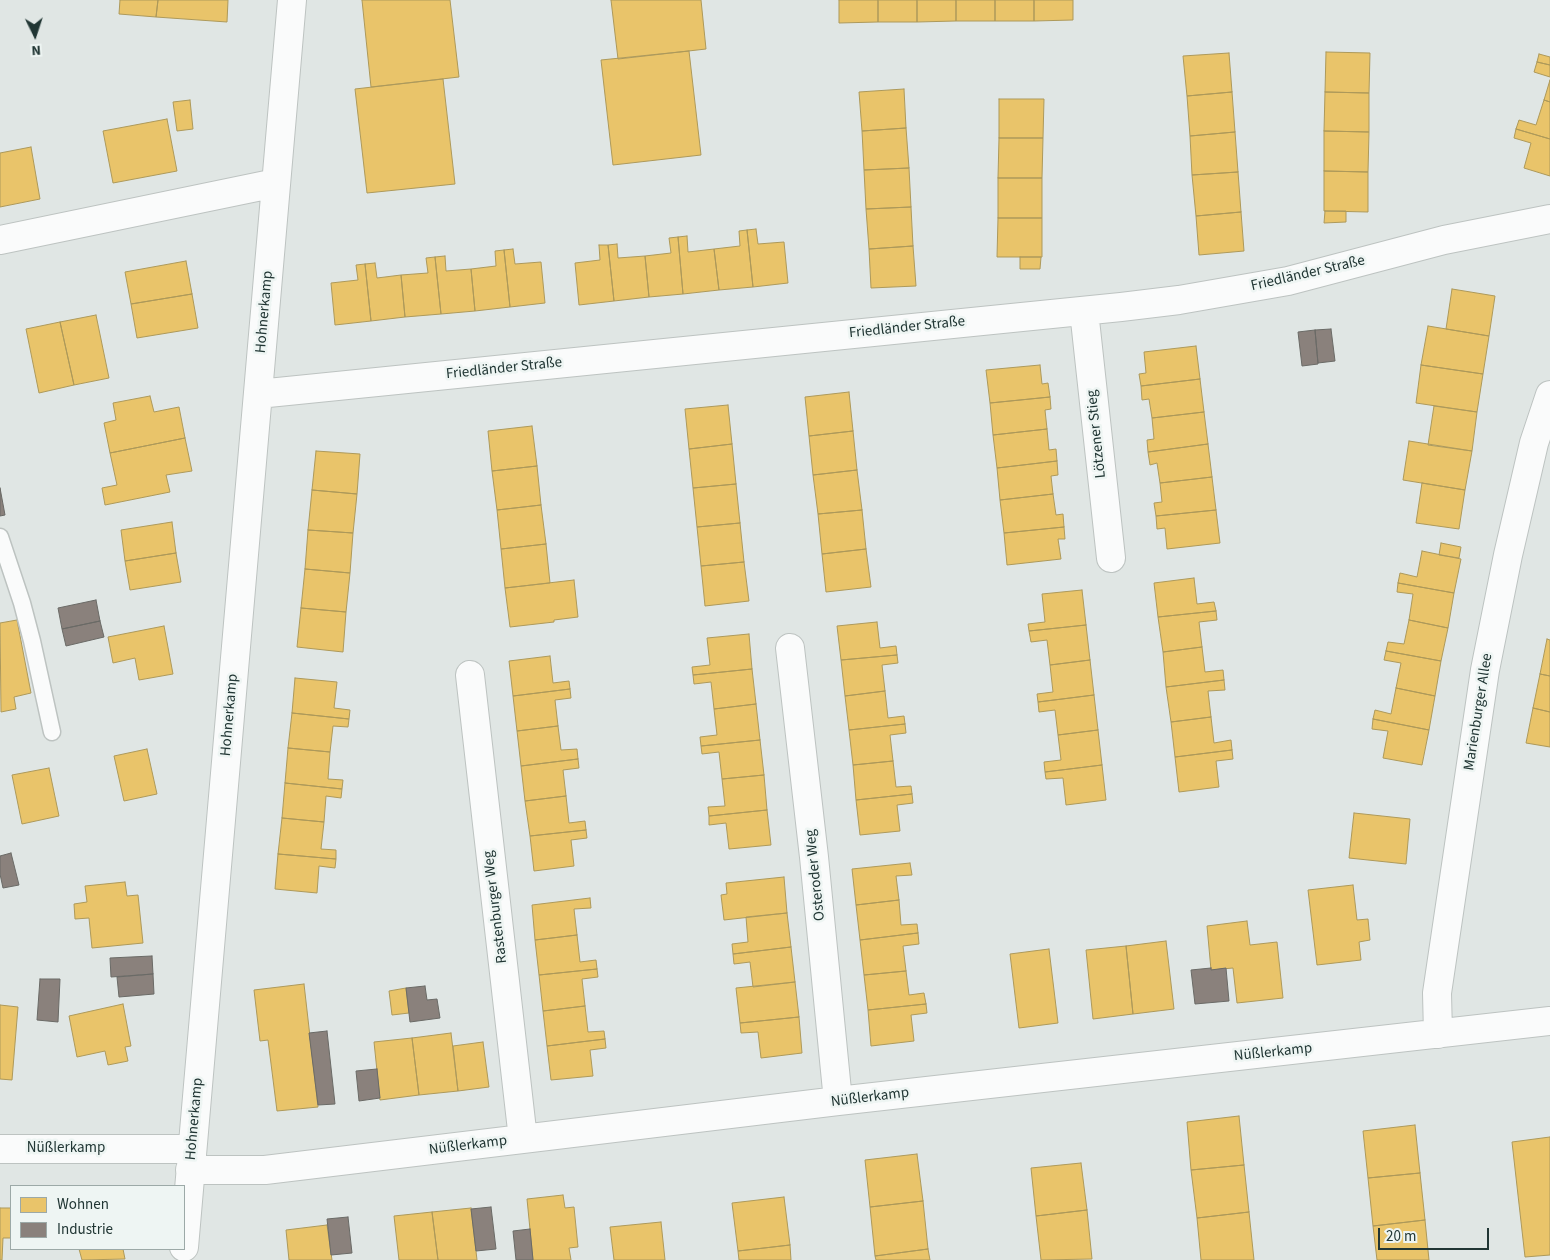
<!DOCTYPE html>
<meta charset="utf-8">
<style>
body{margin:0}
#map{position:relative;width:1550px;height:1260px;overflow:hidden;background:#e0e6e4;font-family:"Source Sans 3",sans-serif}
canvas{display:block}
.legend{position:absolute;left:10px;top:1185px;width:175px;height:65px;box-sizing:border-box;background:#eef5f3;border:1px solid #9ca9a7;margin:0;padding:6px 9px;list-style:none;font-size:15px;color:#213634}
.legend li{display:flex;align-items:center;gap:10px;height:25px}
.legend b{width:25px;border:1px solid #9ca9a7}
.north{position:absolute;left:10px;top:10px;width:50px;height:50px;-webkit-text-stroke:4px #eef5f3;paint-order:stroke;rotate:176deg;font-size:14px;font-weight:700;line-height:20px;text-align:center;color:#213634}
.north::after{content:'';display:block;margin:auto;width:18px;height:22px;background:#213634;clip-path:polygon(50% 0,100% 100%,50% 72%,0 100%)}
.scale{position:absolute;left:1378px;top:1228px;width:111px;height:22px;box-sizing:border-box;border:2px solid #213634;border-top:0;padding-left:6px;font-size:15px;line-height:18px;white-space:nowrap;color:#213634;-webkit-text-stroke:4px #eef5f3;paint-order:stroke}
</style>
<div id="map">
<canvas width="1550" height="1260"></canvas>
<ul class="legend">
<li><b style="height:14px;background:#e9c46a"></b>Wohnen</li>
<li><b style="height:14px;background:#8a817c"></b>Industrie</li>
</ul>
<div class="north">N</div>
<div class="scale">20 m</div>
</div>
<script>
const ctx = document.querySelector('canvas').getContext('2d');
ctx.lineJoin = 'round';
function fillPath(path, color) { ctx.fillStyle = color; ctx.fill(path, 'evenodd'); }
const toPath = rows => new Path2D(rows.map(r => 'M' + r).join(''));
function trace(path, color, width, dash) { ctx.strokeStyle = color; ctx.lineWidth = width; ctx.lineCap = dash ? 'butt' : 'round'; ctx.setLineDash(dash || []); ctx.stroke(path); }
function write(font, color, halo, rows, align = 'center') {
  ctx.font = font + ' "Source Sans 3",sans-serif'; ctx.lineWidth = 5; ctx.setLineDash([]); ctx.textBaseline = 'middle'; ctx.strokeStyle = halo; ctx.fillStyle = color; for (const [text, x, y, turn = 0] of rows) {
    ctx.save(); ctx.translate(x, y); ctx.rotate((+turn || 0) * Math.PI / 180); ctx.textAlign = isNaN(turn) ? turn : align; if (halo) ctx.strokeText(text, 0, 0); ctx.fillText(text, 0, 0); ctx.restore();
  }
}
const homes = toPath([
 [120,0,158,0,156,17,119,14,120,0],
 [158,0,228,0,227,22,156,17,158,0],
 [362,0,450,0,459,77,371,87,362,0],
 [611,0,701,0,706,49,618,59,611,0],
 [839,0,878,0,878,22,839,23,839,0],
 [878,0,917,0,917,22,878,22,878,0],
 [917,0,956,0,956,21,917,22,917,0],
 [956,0,995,0,995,21,956,21,956,0],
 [995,0,1034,0,1034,21,995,21,995,0],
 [1034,0,1073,0,1073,20,1034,21,1034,0],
 [689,51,701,155,613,165,601,60,689,51],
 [1326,52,1370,53,1369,93,1325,92,1326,52],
 [1229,53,1232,92,1187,96,1183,56,1229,53],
 [1539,54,1550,57,1550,65,1537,62,1539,54],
 [1537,62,1550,65,1550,77,1534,72,1537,62],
 [443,79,455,184,367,193,355,89,443,79],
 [1550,80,1550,102,1544,100,1550,80],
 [904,89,906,128,862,131,859,92,904,89],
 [1232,92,1235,132,1190,136,1187,96,1232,92],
 [1325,92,1369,93,1369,132,1324,131,1325,92],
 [999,99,1044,99,1043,138,999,138,999,99],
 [190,100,193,129,177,131,173,102,190,100],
 [1544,100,1550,102,1550,139,1516,129,1519,120,1536,125,1544,100],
 [167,119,177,171,113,183,103,131,167,119],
 [906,128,909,168,864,170,862,131,906,128],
 [1516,129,1550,139,1550,176,1524,168,1531,143,1514,138,1516,129],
 [1324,131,1369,132,1368,172,1324,171,1324,131],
 [1235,132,1238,172,1192,175,1190,136,1235,132],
 [999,138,1043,138,1042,178,998,178,999,138],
 [31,147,40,199,0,207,0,153,31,147],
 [909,168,911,207,866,209,864,170,909,168],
 [1324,171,1368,172,1368,212,1324,211,1324,171],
 [1238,172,1241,212,1196,216,1192,175,1238,172],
 [998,178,1042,178,1042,218,998,218,998,178],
 [911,207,913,246,869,249,866,209,911,207],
 [1325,211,1346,211,1346,222,1324,223,1325,211],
 [1241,212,1244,251,1199,255,1196,216,1241,212],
 [998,218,1042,218,1042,257,997,257,998,218],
 [756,229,758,244,784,242,788,283,753,287,747,230,756,229],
 [747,230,753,287,719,290,714,249,740,246,739,231,747,230],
 [687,236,688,252,714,249,719,290,683,294,678,237,687,236],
 [678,237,683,294,649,297,645,256,671,253,669,238,678,237],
 [617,244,618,258,645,256,649,297,614,301,608,245,617,244],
 [599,245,608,245,614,301,579,305,575,263,600,260,599,245],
 [913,246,916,286,871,288,869,249,913,246],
 [513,249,515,264,541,262,545,303,510,307,504,250,513,249],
 [504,250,510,307,475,311,471,269,496,266,495,251,504,250],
 [445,256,446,271,471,269,475,311,441,314,435,257,445,256],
 [435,257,441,314,405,317,401,275,428,273,426,258,435,257],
 [1020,257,1041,257,1040,269,1020,269,1020,257],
 [186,261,192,294,131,304,125,272,186,261],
 [375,263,377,278,401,275,405,317,371,321,365,264,375,263],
 [365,264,371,321,335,325,331,283,358,280,356,265,365,264],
 [1452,289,1495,296,1489,336,1446,329,1452,289],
 [192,294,198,328,137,338,131,304,192,294],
 [96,315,109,378,74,385,60,322,96,315],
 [60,322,74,385,39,393,26,329,60,322],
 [1428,326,1489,336,1483,374,1421,365,1428,326],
 [1196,346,1200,379,1141,386,1139,374,1146,373,1144,352,1196,346],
 [1040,365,1042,384,1048,383,1050,397,990,403,986,370,1040,365],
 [1421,365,1483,374,1477,412,1416,403,1421,365],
 [1200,379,1204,412,1152,418,1149,399,1142,400,1141,386,1200,379],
 [849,392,853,431,809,436,805,397,849,392],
 [150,396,154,412,179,407,185,438,110,453,104,423,116,420,113,403,150,396],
 [1050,397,1051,409,1045,410,1047,429,993,435,990,403,1050,397],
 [728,405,732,444,689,449,685,409,728,405],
 [1434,406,1477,412,1472,451,1428,445,1434,406],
 [1204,412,1208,444,1148,452,1147,440,1154,439,1152,418,1204,412],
 [532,426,537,466,492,471,488,431,532,426],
 [1047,429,1049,450,1056,449,1057,461,997,468,993,435,1047,429],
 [853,431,857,470,813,475,809,436,853,431],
 [185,438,192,471,166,475,170,492,105,505,102,488,117,485,110,453,185,438],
 [1409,441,1472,451,1465,490,1403,480,1409,441],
 [732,444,736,484,693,488,689,449,732,444],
 [1208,444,1212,477,1160,483,1157,463,1150,465,1148,452,1208,444],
 [316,451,360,454,357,494,312,490,316,451],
 [1057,461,1058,475,1051,476,1053,494,1000,500,997,468,1057,461],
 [537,466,541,505,497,510,492,471,537,466],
 [857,470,862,510,818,514,813,475,857,470],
 [1212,477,1216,510,1156,516,1154,503,1162,502,1160,483,1212,477],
 [1422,483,1465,490,1459,529,1416,523,1422,483],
 [736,484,740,523,697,527,693,488,736,484],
 [312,490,357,494,353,533,308,530,312,490],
 [1053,494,1056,515,1063,514,1064,527,1004,533,1000,500,1053,494],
 [541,505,546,544,501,549,497,510,541,505],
 [862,510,866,549,822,554,818,514,862,510],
 [1216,510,1220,543,1167,549,1165,528,1157,529,1156,516,1216,510],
 [172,522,176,553,125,561,121,530,172,522],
 [740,523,744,562,701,566,697,527,740,523],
 [1064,527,1065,539,1058,539,1061,559,1007,565,1004,533,1064,527],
 [308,530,353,533,350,573,305,569,308,530],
 [1441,543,1461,547,1459,558,1439,555,1441,543],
 [546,544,550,583,505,588,501,549,546,544],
 [866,549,871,587,826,592,822,554,866,549],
 [1422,551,1461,559,1454,593,1398,583,1400,573,1417,577,1422,551],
 [176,553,181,582,130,590,125,561,176,553],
 [744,562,749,601,705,606,701,566,744,562],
 [305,569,350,573,346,612,301,608,305,569],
 [1194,578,1197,604,1214,602,1216,611,1158,617,1154,583,1194,578],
 [574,580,578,617,554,620,554,622,510,627,505,588,574,580],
 [1398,583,1454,593,1448,628,1409,620,1413,594,1397,592,1398,583],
 [1082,590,1086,625,1029,631,1028,624,1045,622,1042,594,1082,590],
 [301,608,346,612,343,652,297,647,301,608],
 [1216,611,1217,620,1199,622,1202,647,1163,652,1158,617,1216,611],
 [17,620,31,693,14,697,16,709,1,712,0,623,17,620],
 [1409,620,1448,628,1441,661,1386,651,1388,642,1404,644,1409,620],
 [877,622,880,648,896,646,897,655,841,660,837,626,877,622],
 [1086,625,1090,660,1050,665,1047,640,1031,642,1029,631,1086,625],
 [164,626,173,674,139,680,135,658,113,663,108,637,164,626],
 [749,634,752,669,693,675,692,667,710,665,707,638,749,634],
 [1547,639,1550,640,1550,676,1540,674,1547,639],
 [1202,647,1205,672,1223,670,1224,680,1166,687,1163,652,1202,647],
 [1386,651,1441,661,1435,696,1396,688,1401,663,1384,660,1386,651],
 [897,655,898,663,882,665,885,691,845,696,841,660,897,655],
 [550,656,553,683,569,681,570,689,513,696,509,661,550,656],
 [1090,660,1094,695,1038,702,1037,694,1053,692,1050,665,1090,660],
 [752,669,756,704,714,709,711,682,694,684,693,675,752,669],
 [1540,674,1550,676,1550,712,1533,708,1540,674],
 [295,678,337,682,334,708,350,710,349,719,292,713,295,678],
 [1224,680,1225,690,1208,691,1211,717,1171,722,1166,687,1224,680],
 [1396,688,1435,696,1429,730,1373,719,1375,710,1391,714,1396,688],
 [570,689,571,698,555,700,558,726,517,731,513,696,570,689],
 [885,691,888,718,904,716,905,724,849,730,845,696,885,691],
 [1094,695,1098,730,1058,735,1055,710,1039,712,1038,702,1094,695],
 [756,704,760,740,701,746,700,737,717,735,714,709,756,704],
 [1533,708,1550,712,1550,747,1526,743,1533,708],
 [292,713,349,719,348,727,333,726,330,752,288,748,292,713],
 [1211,717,1214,743,1231,740,1232,750,1175,757,1171,722,1211,717],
 [1373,719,1429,730,1422,765,1383,758,1388,731,1372,729,1373,719],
 [905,724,906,733,890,735,893,761,853,765,849,730,905,724],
 [558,726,561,750,577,749,578,759,521,766,517,731,558,726],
 [1098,730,1102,765,1045,772,1044,762,1061,760,1058,735,1098,730],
 [760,740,764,775,722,779,719,752,702,754,701,746,760,740],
 [288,748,330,752,328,779,343,780,342,789,285,783,288,748],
 [147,749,157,794,124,801,114,756,147,749],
 [1232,750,1233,759,1216,761,1219,787,1179,792,1175,757,1232,750],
 [578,759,579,768,563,770,566,796,525,801,521,766,578,759],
 [893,761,896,787,911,786,912,794,856,800,853,765,893,761],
 [1102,765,1106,800,1066,805,1063,778,1046,779,1045,772,1102,765],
 [49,768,59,816,22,824,12,775,49,768],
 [764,775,767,810,709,816,708,807,725,806,722,779,764,775],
 [285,783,342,789,341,798,326,796,324,822,282,818,285,783],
 [912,794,913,803,897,805,900,831,860,835,856,800,912,794],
 [566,796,569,823,585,821,586,830,530,836,525,801,566,796],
 [767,810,771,845,729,849,726,823,709,825,709,816,767,810],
 [1354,813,1410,819,1406,864,1349,858,1354,813],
 [282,818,324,822,321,849,336,850,336,859,278,854,282,818],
 [586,830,587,838,571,840,574,866,534,871,530,836,586,830],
 [278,854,336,859,335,868,319,866,317,893,275,889,278,854],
 [910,863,912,875,896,876,899,900,856,905,852,869,910,863],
 [784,877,787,913,724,920,721,895,727,894,726,883,784,877],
 [125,882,127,896,138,895,143,943,92,948,89,918,75,919,74,904,87,902,85,886,125,882],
 [1353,885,1357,920,1368,919,1370,940,1359,942,1361,960,1317,965,1308,890,1353,885],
 [590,898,591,908,574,909,577,935,535,940,532,905,590,898],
 [899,900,901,925,917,924,918,933,860,940,856,905,899,900],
 [787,913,791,947,733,954,732,944,748,942,746,917,787,913],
 [1247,921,1250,945,1277,942,1283,998,1237,1003,1233,968,1211,970,1207,926,1247,921],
 [918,933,919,944,903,946,906,971,864,975,860,940,918,933],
 [577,935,580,962,596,960,597,969,539,975,535,940,577,935],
 [1166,941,1174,1009,1133,1014,1126,946,1166,941],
 [1126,946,1133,1014,1093,1019,1086,950,1126,946],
 [791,947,795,982,753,987,750,962,734,964,733,954,791,947],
 [1049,949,1058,1023,1019,1028,1010,954,1049,949],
 [597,969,598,977,582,979,585,1006,543,1011,539,975,597,969],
 [906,971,909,995,924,993,926,1004,868,1010,864,975,906,971],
 [795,982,799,1017,740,1023,736,988,795,982],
 [304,984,318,1107,277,1111,268,1040,260,1041,254,990,304,984],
 [406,988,409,1013,392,1015,389,991,406,988],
 [123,1004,131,1046,125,1047,128,1061,108,1065,105,1051,77,1057,69,1016,123,1004],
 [926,1004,927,1013,911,1015,914,1041,871,1046,868,1010,926,1004],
 [0,1005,18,1007,12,1080,0,1079,0,1005],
 [585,1006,588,1032,604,1031,605,1039,547,1046,543,1011,585,1006],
 [799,1017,802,1053,761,1058,758,1032,741,1033,740,1023,799,1017],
 [451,1033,458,1091,419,1095,412,1038,451,1033],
 [412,1038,419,1095,380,1100,374,1042,412,1038],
 [605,1039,606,1048,590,1050,593,1076,551,1080,547,1046,605,1039],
 [483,1042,489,1087,458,1091,453,1046,483,1042],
 [1239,1116,1244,1165,1191,1170,1187,1122,1239,1116],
 [1415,1125,1420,1173,1368,1178,1363,1131,1415,1125],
 [1550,1137,1550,1255,1525,1257,1512,1142,1550,1137],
 [917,1154,923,1201,870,1207,865,1160,917,1154],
 [1081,1163,1087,1210,1036,1216,1031,1168,1081,1163],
 [1244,1165,1249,1212,1197,1218,1191,1170,1244,1165],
 [1420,1173,1425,1220,1373,1226,1368,1178,1420,1173],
 [563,1195,565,1208,574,1207,578,1247,569,1248,571,1260,533,1260,527,1199,563,1195],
 [784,1197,790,1245,738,1251,732,1203,784,1197],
 [923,1201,928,1249,875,1256,870,1207,923,1201],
 [0,1208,11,1208,11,1238,3,1238,2,1260,0,1260,0,1208],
 [471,1208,477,1260,438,1260,432,1212,471,1208],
 [1087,1210,1092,1259,1041,1260,1036,1216,1087,1210],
 [432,1212,438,1260,399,1260,394,1216,432,1212],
 [1249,1212,1254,1260,1201,1260,1197,1218,1249,1212],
 [1425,1220,1429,1260,1377,1260,1373,1226,1425,1220],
 [661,1222,665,1260,614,1260,610,1227,661,1222],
 [327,1225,332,1260,289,1260,286,1230,327,1225],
 [790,1245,791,1260,739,1260,738,1251,790,1245],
 [79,1249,123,1249,125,1259,82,1260,79,1249],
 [928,1249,930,1260,876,1260,875,1256,928,1249]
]);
const industry = toPath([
 [1331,329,1335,361,1318,363,1315,330,1331,329],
 [1315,330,1318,364,1302,366,1298,332,1315,330],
 [0,488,5,515,0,516,0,488],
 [96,600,100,621,62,629,58,608,96,600],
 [100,621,104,637,66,646,62,629,100,621],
 [11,853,19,885,3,888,0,874,0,856,11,853],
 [152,956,153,974,111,977,110,958,152,956],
 [1211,968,1211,970,1226,968,1229,1001,1195,1004,1191,970,1211,968],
 [153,974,154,994,119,997,117,977,153,974],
 [40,979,60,979,58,1022,37,1020,40,979],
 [425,986,427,1000,437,999,440,1018,410,1022,406,988,425,986],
 [327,1031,335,1104,318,1105,309,1033,327,1031],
 [377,1069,380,1098,359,1101,356,1071,377,1069],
 [491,1207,496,1249,476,1251,471,1209,491,1207],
 [348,1217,352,1253,331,1255,327,1219,348,1217],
 [530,1229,533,1260,516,1260,513,1231,530,1229]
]);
const lane = toPath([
 [0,537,22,603,32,641,52,732]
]);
const street = toPath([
 [0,240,276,183],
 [1084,311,1111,558],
 [258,394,1121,307,1179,300,1288,281,1444,240,1550,219],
 [790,648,814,857,838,1101],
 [470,675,523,1139],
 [1438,1034,1437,993,1485,670,1508,555,1534,443,1550,395],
 [0,1149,192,1149],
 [190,1170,265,1170,838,1101,1550,1021],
 [184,1247,292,0]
]);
const streetNames = [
 ["Friedländer Straße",1308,274,-13],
 ["Hohnerkamp",265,312,-85],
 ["Friedländer Straße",907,328,-6],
 ["Friedländer Straße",504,369,-6],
 ["Lötzener Stieg",1097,434,-96],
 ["Marienburger Allee",1479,712,-81],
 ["Hohnerkamp",230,715,-85],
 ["Osteroder Weg",816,875,-96],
 ["Rastenburger Weg",496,907,-97],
 ["Nüßlerkamp",1273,1053,-6],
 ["Nüßlerkamp",870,1098,-7],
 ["Hohnerkamp",195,1119,-85],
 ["Nüßlerkamp",468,1146,-7],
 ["Nüßlerkamp",66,1149]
];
fillPath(homes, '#e9c46a');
trace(homes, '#ad995a', 1);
fillPath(industry, '#8a817c');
trace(industry, '#6a6a66', 1);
trace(lane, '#bdc3c1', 19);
trace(street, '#bdc3c1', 30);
trace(lane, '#fafbfb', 16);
trace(street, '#fafbfb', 28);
write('15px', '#213634', '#eef5f3', streetNames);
</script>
